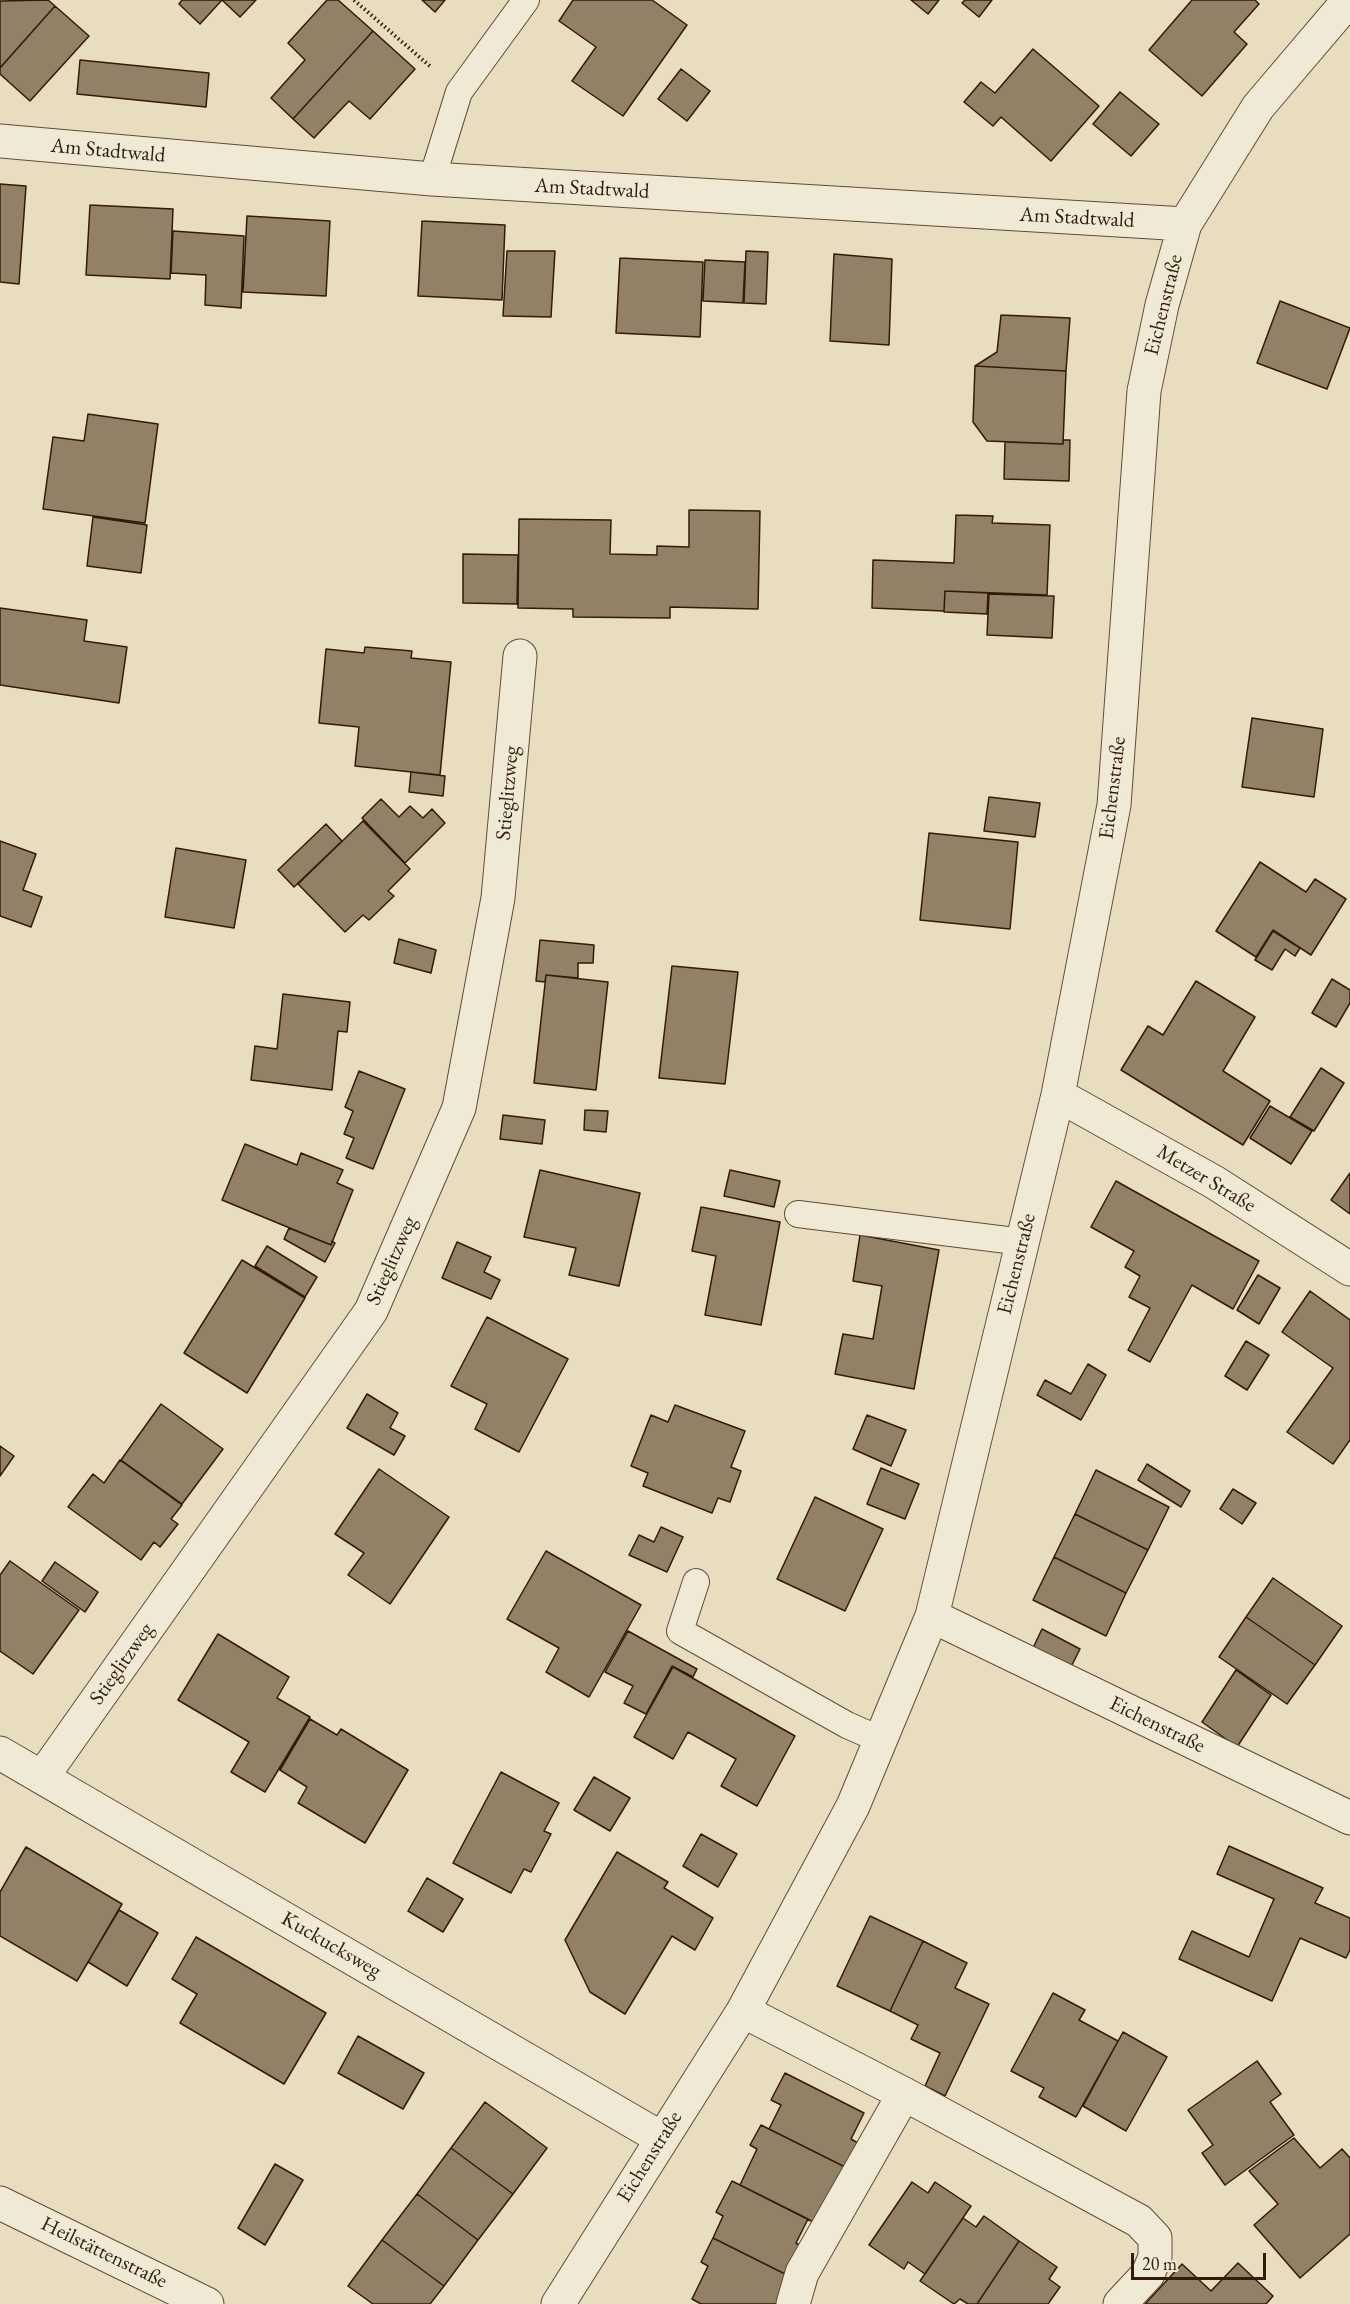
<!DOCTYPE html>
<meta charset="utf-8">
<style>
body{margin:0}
#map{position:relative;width:1350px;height:2304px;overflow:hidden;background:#e8ddbe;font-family:"EB Garamond",serif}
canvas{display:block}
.scale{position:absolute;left:1131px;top:2253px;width:135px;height:27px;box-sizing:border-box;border:3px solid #341b08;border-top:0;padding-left:8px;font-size:18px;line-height:21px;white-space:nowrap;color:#341b08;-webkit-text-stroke:4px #f0e9d5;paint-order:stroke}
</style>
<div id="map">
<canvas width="1350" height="2304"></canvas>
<div class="scale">20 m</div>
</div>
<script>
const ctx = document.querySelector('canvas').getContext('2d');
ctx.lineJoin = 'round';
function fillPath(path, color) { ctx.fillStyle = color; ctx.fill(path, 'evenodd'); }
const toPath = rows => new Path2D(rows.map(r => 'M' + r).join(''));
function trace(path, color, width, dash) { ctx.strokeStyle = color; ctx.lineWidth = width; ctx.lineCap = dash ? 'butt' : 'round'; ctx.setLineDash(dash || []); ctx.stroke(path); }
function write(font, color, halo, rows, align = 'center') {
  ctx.font = font + ' "EB Garamond",serif'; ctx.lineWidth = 6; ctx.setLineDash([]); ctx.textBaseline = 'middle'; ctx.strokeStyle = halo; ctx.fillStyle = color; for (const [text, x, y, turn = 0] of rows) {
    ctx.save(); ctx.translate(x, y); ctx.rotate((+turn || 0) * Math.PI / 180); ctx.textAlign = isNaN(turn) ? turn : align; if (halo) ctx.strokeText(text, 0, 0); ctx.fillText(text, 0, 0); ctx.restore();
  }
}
const building = toPath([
 [48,0,55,6,0,68,0,1,48,0],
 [182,0,256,0,240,17,222,0,200,24,179,4,182,0],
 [327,0,338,0,373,31,293,119,271,98,305,60,288,43,327,0],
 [422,0,445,0,435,12,422,0],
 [573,0,652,0,687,25,623,116,572,81,596,47,559,21,573,0],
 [911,0,939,0,928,14,911,0],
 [965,0,992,0,979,17,962,3,965,0],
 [1192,0,1255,0,1259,4,1234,32,1247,44,1202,96,1149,50,1192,0],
 [55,6,89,36,30,101,0,74,0,68,55,6],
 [373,31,415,69,370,119,349,101,314,138,293,119,373,31],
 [1033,49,1099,106,1051,161,1001,117,993,126,964,102,981,82,995,93,1033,49],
 [80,60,209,73,206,107,77,94,80,60],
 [681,69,710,91,687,121,658,99,681,69],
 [1120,92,1159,124,1131,156,1093,124,1120,92],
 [0,184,26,186,19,284,0,282,0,184],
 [90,205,173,209,170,279,86,275,90,205],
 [247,216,330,221,326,296,243,292,247,216],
 [422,221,505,225,502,300,418,296,422,221],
 [173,231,244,236,241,308,205,305,206,275,171,273,173,231],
 [507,251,555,251,551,317,503,316,507,251],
 [746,251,768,252,766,304,744,303,746,251],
 [834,254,892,259,889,345,830,341,834,254],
 [620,258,703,262,700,337,616,333,620,258],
 [705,260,745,262,743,303,703,301,705,260],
 [1280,301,1350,328,1327,389,1257,363,1280,301],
 [1001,315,1070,318,1066,371,975,366,997,352,1001,315],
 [975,366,1066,371,1063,444,987,441,973,422,975,366],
 [88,414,158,424,145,523,43,509,53,437,84,441,88,414],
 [1063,440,1070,440,1069,481,1004,479,1005,442,1063,444,1063,440],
 [689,510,760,511,758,609,670,607,670,618,573,617,573,609,518,608,519,519,611,520,610,554,657,555,657,546,689,547,689,510],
 [956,515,993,516,992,523,1050,525,1047,595,945,591,944,611,872,608,873,560,954,563,956,515],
 [93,517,147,525,141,573,87,566,93,517],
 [463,554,518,555,517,604,463,603,463,554],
 [945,591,988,593,987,614,944,612,945,591],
 [989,594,1054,596,1052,638,987,635,989,594],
 [0,608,87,620,84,641,127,647,119,703,0,685,0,608],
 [365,647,412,651,411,658,451,662,440,775,355,766,359,727,319,723,326,649,364,653,365,647],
 [1252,718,1323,729,1314,797,1242,787,1252,718],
 [411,772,445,776,443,796,409,792,411,772],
 [989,797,1040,803,1035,837,984,831,989,797],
 [381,799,399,817,410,806,423,818,432,809,445,823,405,863,362,818,381,799],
 [363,821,410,869,388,891,394,896,369,920,363,915,345,932,298,884,363,821],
 [326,824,342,841,294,887,278,870,326,824],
 [929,833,1018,842,1010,929,920,920,929,833],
 [0,841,36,854,23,890,42,897,31,927,0,916,0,841],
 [176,848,246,860,234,928,165,917,176,848],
 [1260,862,1306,892,1315,879,1346,899,1311,955,1273,930,1256,957,1216,931,1260,862],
 [1273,931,1300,948,1295,956,1285,949,1272,970,1255,960,1273,931],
 [399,939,436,950,431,973,394,963,399,939],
 [540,940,594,945,593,963,578,963,578,978,546,975,545,982,536,981,540,940],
 [672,966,738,972,725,1084,659,1078,672,966],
 [546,975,608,982,596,1090,534,1083,546,975],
 [1332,979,1350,990,1350,1003,1336,1027,1312,1013,1332,979],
 [1196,981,1255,1017,1223,1071,1270,1101,1243,1145,1121,1070,1148,1026,1163,1035,1196,981],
 [283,994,350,1002,347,1032,338,1031,332,1090,251,1080,255,1046,277,1049,283,994],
 [1321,1068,1344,1083,1314,1131,1290,1117,1321,1068],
 [359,1071,405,1089,373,1169,346,1158,354,1138,344,1134,353,1111,345,1107,359,1071],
 [1270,1106,1312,1131,1291,1164,1250,1138,1270,1106],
 [585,1110,608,1111,606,1132,584,1130,585,1110],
 [503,1115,545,1120,542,1144,500,1139,503,1115],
 [245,1144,297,1165,301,1153,343,1170,337,1183,353,1190,331,1245,222,1200,245,1144],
 [540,1170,640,1193,619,1286,569,1275,576,1248,524,1237,540,1170],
 [730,1170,780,1181,774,1207,724,1196,730,1170],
 [1350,1173,1350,1214,1331,1200,1350,1173],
 [1116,1181,1259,1261,1233,1309,1192,1285,1150,1362,1128,1350,1150,1308,1129,1297,1140,1276,1125,1267,1134,1251,1091,1227,1116,1181],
 [701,1207,780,1222,761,1325,705,1315,716,1256,692,1251,701,1207],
 [289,1228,331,1245,332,1241,335,1243,325,1262,284,1239,289,1228],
 [860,1235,939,1250,914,1389,835,1374,843,1334,873,1339,882,1286,853,1281,860,1235],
 [457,1242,491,1257,484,1272,500,1280,491,1299,442,1278,457,1242],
 [267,1246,317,1277,305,1297,255,1266,267,1246],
 [242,1260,305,1298,247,1393,184,1353,242,1260],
 [1258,1275,1280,1288,1259,1324,1237,1310,1258,1275],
 [1310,1291,1350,1320,1350,1440,1333,1464,1287,1432,1333,1368,1282,1332,1310,1291],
 [487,1317,568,1359,519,1452,475,1429,487,1404,451,1386,487,1317],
 [1246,1341,1269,1355,1247,1390,1225,1376,1246,1341],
 [1088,1364,1106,1375,1081,1420,1037,1395,1045,1380,1071,1394,1088,1364],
 [367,1394,398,1413,390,1428,405,1436,394,1455,347,1428,367,1394],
 [161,1404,223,1449,182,1504,121,1460,161,1404],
 [675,1405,745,1431,731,1467,741,1471,730,1502,718,1498,712,1513,643,1486,648,1473,631,1466,651,1415,668,1422,675,1405],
 [867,1415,906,1430,891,1466,853,1449,867,1415],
 [0,1446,14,1456,0,1476,0,1446],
 [120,1460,182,1505,171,1519,178,1524,160,1547,154,1542,141,1560,68,1507,93,1474,104,1483,120,1460],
 [1147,1464,1190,1491,1181,1507,1138,1480,1147,1464],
 [881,1468,919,1484,905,1519,867,1504,881,1468],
 [379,1469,449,1517,390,1604,348,1575,364,1553,335,1534,379,1469],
 [1096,1470,1169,1507,1148,1550,1075,1514,1096,1470],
 [1233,1489,1256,1503,1242,1524,1220,1509,1233,1489],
 [815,1497,883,1529,845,1611,777,1579,815,1497],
 [1075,1514,1148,1550,1126,1593,1054,1557,1075,1514],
 [661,1527,683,1537,667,1572,629,1555,639,1535,654,1542,661,1527],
 [546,1551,641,1605,589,1697,546,1672,559,1648,507,1619,546,1551],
 [1054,1557,1126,1593,1106,1636,1033,1600,1054,1557],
 [10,1561,79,1610,33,1674,0,1651,0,1575,10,1561],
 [55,1562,98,1592,85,1612,42,1581,55,1562],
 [1273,1578,1342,1626,1315,1665,1246,1617,1273,1578],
 [1246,1617,1315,1665,1287,1704,1219,1657,1246,1617],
 [1042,1629,1080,1649,1071,1667,1033,1648,1042,1629],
 [628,1631,697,1669,693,1677,672,1666,646,1714,624,1703,633,1686,605,1672,628,1631],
 [218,1634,289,1677,277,1698,310,1717,265,1792,231,1772,249,1742,178,1700,218,1634],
 [673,1667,795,1736,757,1806,721,1786,736,1759,688,1732,673,1759,634,1737,673,1667],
 [1236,1670,1271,1695,1237,1747,1202,1722,1236,1670],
 [310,1719,337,1735,341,1729,408,1770,365,1843,298,1803,307,1787,280,1770,310,1719],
 [501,1772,559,1803,544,1831,551,1834,531,1872,524,1869,511,1893,453,1863,501,1772],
 [594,1777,630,1798,610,1831,574,1810,594,1777],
 [701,1834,737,1854,718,1887,683,1866,701,1834],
 [1229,1846,1323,1888,1315,1903,1350,1918,1350,1950,1346,1958,1300,1938,1272,2001,1179,1959,1192,1931,1249,1957,1274,1899,1217,1874,1229,1846],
 [26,1847,122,1904,77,1981,0,1936,0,1892,26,1847],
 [617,1852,668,1882,664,1888,713,1918,695,1950,672,1936,625,2014,590,1992,565,1940,617,1852],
 [427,1878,463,1899,443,1932,408,1911,427,1878],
 [119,1910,158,1933,127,1986,88,1962,119,1910],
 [870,1916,923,1941,890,2011,837,1986,870,1916],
 [196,1937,326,2013,284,2084,180,2023,197,1994,172,1979,196,1937],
 [923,1941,967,1963,955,1988,989,2004,945,2096,925,2086,940,2053,911,2039,918,2025,890,2011,923,1941],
 [1053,1993,1085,2010,1079,2020,1118,2041,1076,2117,1039,2097,1044,2088,1011,2071,1053,1993],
 [1123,2032,1167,2057,1126,2131,1083,2106,1123,2032],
 [358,2036,424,2073,403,2109,338,2073,358,2036],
 [1257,2061,1281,2094,1270,2102,1294,2135,1225,2185,1202,2153,1213,2145,1188,2110,1257,2061],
 [785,2073,864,2113,851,2139,863,2146,851,2170,769,2129,781,2105,771,2100,785,2073],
 [485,2102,547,2148,513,2194,451,2148,485,2102],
 [761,2125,851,2170,823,2227,740,2185,757,2149,750,2145,761,2125],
 [1294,2138,1320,2168,1342,2149,1350,2158,1350,2234,1300,2278,1254,2225,1278,2204,1249,2171,1294,2138],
 [451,2148,513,2194,478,2240,417,2194,451,2148],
 [275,2164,303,2180,265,2245,238,2228,275,2164],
 [732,2181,808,2219,796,2243,807,2249,793,2278,713,2238,723,2216,716,2212,732,2181],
 [912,2182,928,2193,935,2182,971,2206,925,2274,908,2262,904,2269,869,2245,912,2182],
 [417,2194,478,2240,444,2286,382,2240,417,2194],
 [984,2216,1019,2241,977,2304,968,2304,960,2299,954,2304,920,2281,963,2218,976,2227,984,2216],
 [713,2238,793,2278,780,2304,701,2304,692,2299,708,2266,701,2262,713,2238],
 [382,2240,444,2286,430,2304,373,2304,348,2286,382,2240],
 [1019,2241,1057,2267,1049,2279,1060,2287,1048,2304,977,2304,1019,2241],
 [1238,2263,1273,2296,1266,2304,1145,2304,1182,2264,1211,2291,1238,2263]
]);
const path = toPath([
 [354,0,432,68]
]);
const service = toPath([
 [432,179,459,92,526,0],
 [798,1214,1023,1242],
 [696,1582,680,1631,847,1725,881,1740]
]);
const minor = toPath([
 [0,141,432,179,1185,224],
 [1058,1095,1214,1182,1350,1269],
 [932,1616,1350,1818],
 [0,1753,661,2138],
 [43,1776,371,1311,459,1108,498,898,520,656],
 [743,2011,904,2094,1139,2221,1155,2238,1155,2257,1148,2274,1120,2304],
 [558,2304,743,2011,853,1806,932,1616,1058,1095,1114,805,1144,391,1162,305,1185,224,1258,107,1349,0],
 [793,2304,802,2273,904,2094]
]);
const tertiary = toPath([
 [0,2203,207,2304]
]);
const streetNames = [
 ["Am Stadtwald",108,151,5],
 ["Am Stadtwald",592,189,3],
 ["Am Stadtwald",1077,218,3],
 ["Eichenstraße",1164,305,-76],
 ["Eichenstraße",1113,788,-83],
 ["Stieglitzweg",508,793,-85],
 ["Metzer Straße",1206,1179,31],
 ["Stieglitzweg",392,1261,-66],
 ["Eichenstraße",1017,1264,-76],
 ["Stieglitzweg",122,1664,-55],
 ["Eichenstraße",1157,1725,26],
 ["Kuckucksweg",331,1945,30],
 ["Eichenstraße",650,2157,-58],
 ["Heilstättenstraße",104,2253,26]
];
fillPath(building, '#928067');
trace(building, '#341b08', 1.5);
trace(service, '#614c36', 28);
trace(minor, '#614c36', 35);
trace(tertiary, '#614c36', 35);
trace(path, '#341b08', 4, [1.5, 3]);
trace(service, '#f0e9d5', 26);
trace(minor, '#f0e9d5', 33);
trace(tertiary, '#f0e9d5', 33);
write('21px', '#341b08', '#f0e9d5', streetNames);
</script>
